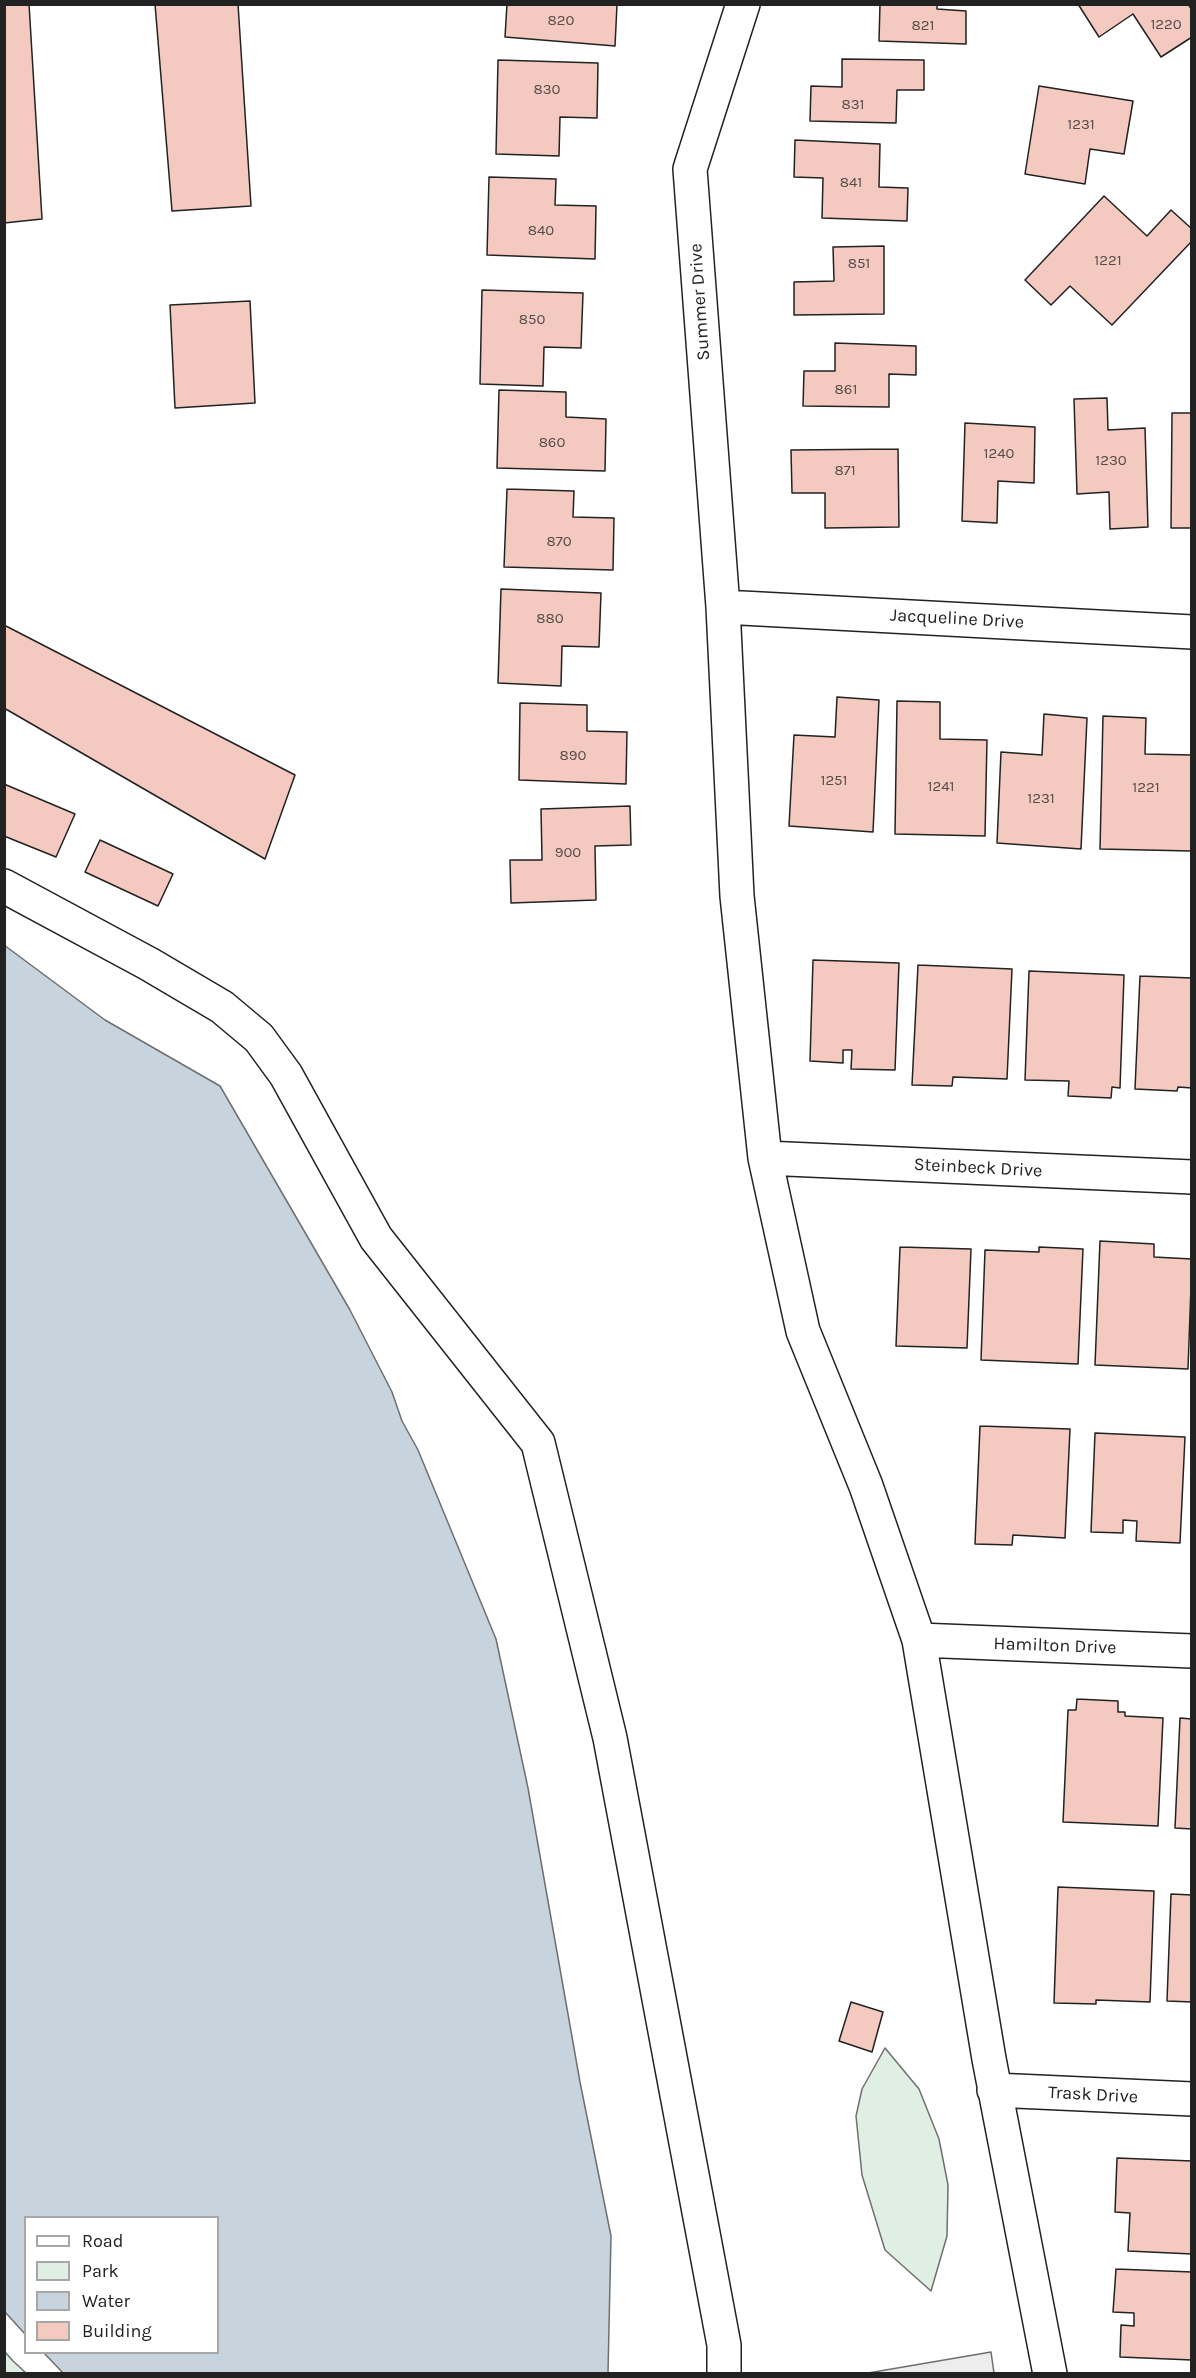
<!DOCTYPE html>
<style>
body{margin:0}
#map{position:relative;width:1196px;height:2378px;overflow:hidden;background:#fff;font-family:Karla,sans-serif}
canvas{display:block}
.frame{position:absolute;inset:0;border:6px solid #222;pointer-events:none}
.legend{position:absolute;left:24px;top:2216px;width:195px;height:138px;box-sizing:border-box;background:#fff;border:2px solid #a7a7a7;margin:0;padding:8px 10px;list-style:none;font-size:18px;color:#222}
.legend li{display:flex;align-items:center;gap:12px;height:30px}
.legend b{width:30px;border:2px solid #a7a7a7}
</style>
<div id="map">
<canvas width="1196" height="2378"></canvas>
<div class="frame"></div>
<ul class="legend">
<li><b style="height:8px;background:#fff"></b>Road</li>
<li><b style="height:16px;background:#e0efe3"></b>Park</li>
<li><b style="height:16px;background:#c7d3dd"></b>Water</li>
<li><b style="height:16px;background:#f3c9c0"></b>Building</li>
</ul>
</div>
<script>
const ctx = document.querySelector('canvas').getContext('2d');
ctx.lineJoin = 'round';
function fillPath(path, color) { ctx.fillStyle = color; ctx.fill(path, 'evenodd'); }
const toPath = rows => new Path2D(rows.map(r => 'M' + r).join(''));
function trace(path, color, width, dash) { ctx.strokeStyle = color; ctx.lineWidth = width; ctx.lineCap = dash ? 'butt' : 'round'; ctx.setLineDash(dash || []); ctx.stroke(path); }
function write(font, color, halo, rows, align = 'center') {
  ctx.font = font + ' Karla,sans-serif'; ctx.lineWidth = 4.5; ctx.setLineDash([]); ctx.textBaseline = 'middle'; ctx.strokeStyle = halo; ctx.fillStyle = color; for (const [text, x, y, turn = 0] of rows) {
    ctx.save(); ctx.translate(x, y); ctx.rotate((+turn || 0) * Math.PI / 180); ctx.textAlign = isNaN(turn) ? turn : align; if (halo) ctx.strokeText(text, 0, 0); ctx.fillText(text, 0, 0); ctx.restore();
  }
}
const green = toPath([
 [885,2048,919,2089,939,2139,948,2185,947,2236,931,2291,885,2250,862,2175,856,2116,862,2089,885,2048],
 [5,2352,13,2361,26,2373,5,2373,5,2352]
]);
const parking = toPath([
 [991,2352,994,2373,868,2373,991,2352]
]);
const water = toPath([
 [4,945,105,1020,220,1086,350,1310,392,1392,402,1421,418,1450,496,1639,528,1788,580,2082,611,2236,608,2373,64,2374,44,2353,218,2352,218,2218,26,2218,25,2334,5,2312,4,945]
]);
const building = toPath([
 [4,4,29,4,42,219,4,223,4,4],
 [155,4,238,4,251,206,172,211,155,4],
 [507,4,617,5,615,46,505,37,507,4],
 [880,4,937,4,937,9,966,11,966,44,879,41,880,4],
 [1078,4,1188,4,1192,10,1192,37,1161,57,1133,14,1099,37,1078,4],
 [842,59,924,60,924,90,897,90,896,123,810,121,811,86,842,87,842,59],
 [498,60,598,63,597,118,560,117,559,156,496,154,498,60],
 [1039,86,1133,101,1124,154,1090,149,1085,184,1025,174,1039,86],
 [795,140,880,144,879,187,908,188,907,221,822,218,823,178,794,177,795,140],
 [489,177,556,179,555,205,596,206,595,259,487,255,489,177],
 [1104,196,1147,236,1171,210,1192,229,1192,241,1112,325,1070,286,1051,305,1025,280,1104,196],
 [884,246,884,314,794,315,794,282,834,281,833,247,884,246],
 [482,290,583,293,581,348,544,347,543,386,480,384,482,290],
 [250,301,255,403,175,408,170,305,250,301],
 [835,343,916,346,916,375,889,374,889,407,803,406,804,371,835,371,835,343],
 [499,390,566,392,566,417,606,419,605,471,497,468,499,390],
 [1107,398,1108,430,1145,428,1148,527,1110,529,1109,492,1077,494,1074,399,1107,398],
 [1172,413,1192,413,1192,528,1171,528,1172,413],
 [965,423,1035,427,1034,483,998,481,997,523,962,521,965,423],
 [898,449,899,527,825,528,825,493,792,493,791,450,898,449],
 [507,489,574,491,573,517,614,518,613,570,504,567,507,489],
 [501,589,601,593,599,647,562,646,561,686,498,683,501,589],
 [4,625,295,775,265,859,4,708,4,625],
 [837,697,879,700,873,832,789,826,794,735,835,737,837,697],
 [897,701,940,702,940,739,987,740,985,836,895,834,897,701],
 [520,703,587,705,587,731,627,732,626,784,519,780,520,703],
 [1044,714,1087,718,1081,849,997,843,1001,752,1042,755,1044,714],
 [1103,716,1146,718,1145,754,1192,755,1191,851,1100,849,1103,716],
 [4,784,75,814,56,857,4,836,4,784],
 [630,806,631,845,595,846,596,900,511,903,510,860,542,860,541,809,630,806],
 [100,840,173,874,158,906,85,872,100,840],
 [813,960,899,963,895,1070,851,1069,852,1050,843,1050,843,1063,810,1061,813,960],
 [918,965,1012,969,1007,1079,953,1077,952,1086,912,1085,918,965],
 [1029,971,1124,975,1120,1088,1112,1087,1111,1098,1068,1096,1069,1081,1025,1080,1029,971],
 [1140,976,1192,978,1192,1088,1178,1087,1177,1091,1135,1089,1140,976],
 [1100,1241,1154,1244,1154,1257,1192,1259,1188,1369,1095,1365,1100,1241],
 [900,1247,971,1249,967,1348,896,1346,900,1247],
 [1039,1247,1083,1249,1078,1364,981,1360,985,1250,1039,1252,1039,1247],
 [980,1426,1070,1429,1065,1538,1013,1535,1012,1545,975,1544,980,1426],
 [1095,1433,1185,1437,1180,1543,1136,1541,1137,1521,1123,1520,1123,1533,1091,1532,1095,1433],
 [1077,1699,1118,1701,1118,1712,1125,1712,1125,1716,1163,1718,1158,1826,1063,1822,1068,1710,1076,1710,1077,1699],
 [1180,1718,1192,1719,1192,1829,1175,1828,1180,1718],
 [1058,1887,1154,1891,1150,2002,1096,2000,1096,2004,1054,2003,1058,1887],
 [1171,1894,1192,1895,1192,2002,1167,2001,1171,1894],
 [851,2002,883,2012,872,2052,839,2041,851,2002],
 [1117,2158,1192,2161,1192,2254,1128,2251,1130,2213,1115,2212,1117,2158],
 [1116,2269,1192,2272,1192,2360,1120,2357,1121,2325,1134,2326,1134,2313,1113,2312,1116,2269]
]);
const minor = toPath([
 [743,4,690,169,723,607,737,896,765,1158,803,1331,866,1486,919,1640,989,2059,1050,2374],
 [723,607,1192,632],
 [4,886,149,964,222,1007,259,1038,286,1075,376,1238,538,1443,610,1738,724,2345,724,2374],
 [765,1158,1192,1177],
 [919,1640,1192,1651],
 [994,2090,1192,2099]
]);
const numberNames = [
 ["820",561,21],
 ["1220",1166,25],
 ["821",923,26],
 ["830",547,90],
 ["831",853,105],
 ["1231",1081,125],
 ["841",851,183],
 ["840",541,231],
 ["1221",1108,261],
 ["851",859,264],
 ["850",532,320],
 ["861",846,390],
 ["860",552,443],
 ["1240",999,454],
 ["1230",1111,461],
 ["871",845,471],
 ["870",559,542],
 ["880",550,619],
 ["890",573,756],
 ["1251",834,781],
 ["1241",941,787],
 ["1221",1146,788],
 ["1231",1041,799],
 ["900",568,853]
];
const streetNames = [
 ["Summer Drive",700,302,-94],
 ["Jacqueline Drive",957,619,3],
 ["Steinbeck Drive",978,1168,3],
 ["Hamilton Drive",1055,1646,2],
 ["Trask Drive",1093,2095,3]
];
fillPath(green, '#e0efe3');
trace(green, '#6f6f6f', 1.5);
fillPath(parking, '#ededed');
trace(parking, '#6f6f6f', 1.5);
fillPath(water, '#c7d3dd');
trace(water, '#6f6f6f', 1.5);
fillPath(building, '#f3c9c0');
trace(building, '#222', 1.5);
trace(minor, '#222', 36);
trace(minor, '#fff', 33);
write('15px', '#564c4a', null, numberNames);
write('18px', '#222', '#fff', streetNames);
</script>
